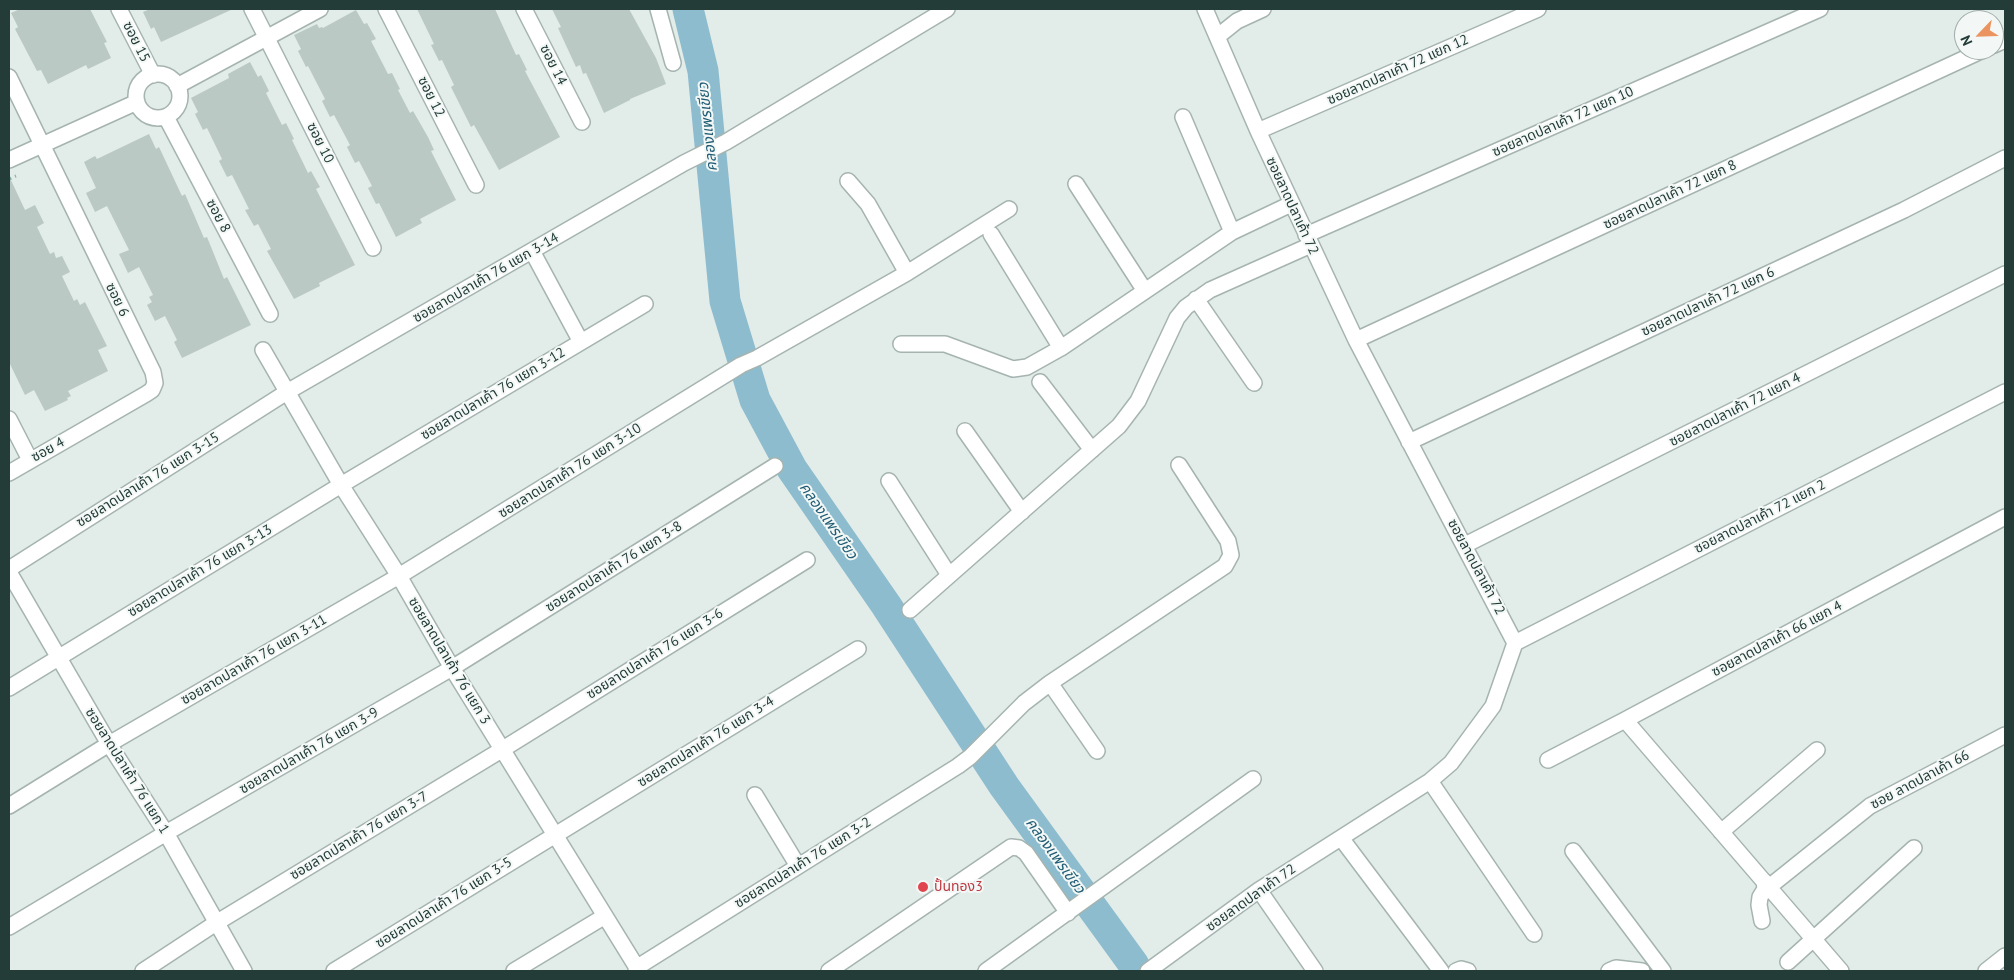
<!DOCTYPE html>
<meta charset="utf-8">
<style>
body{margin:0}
#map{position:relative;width:2014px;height:980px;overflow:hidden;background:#e2ece9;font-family:"PT Sans",sans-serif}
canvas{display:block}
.frame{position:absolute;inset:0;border:10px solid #233c38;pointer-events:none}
.north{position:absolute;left:1954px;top:10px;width:50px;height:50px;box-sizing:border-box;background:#f3f8f6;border:1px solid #a0adaa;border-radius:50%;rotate:246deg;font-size:14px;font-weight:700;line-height:20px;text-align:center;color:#233c38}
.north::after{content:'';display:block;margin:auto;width:18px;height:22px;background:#ec9460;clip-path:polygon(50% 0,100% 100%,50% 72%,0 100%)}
</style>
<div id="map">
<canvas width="2014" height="980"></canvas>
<div class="frame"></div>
<div class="north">N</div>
</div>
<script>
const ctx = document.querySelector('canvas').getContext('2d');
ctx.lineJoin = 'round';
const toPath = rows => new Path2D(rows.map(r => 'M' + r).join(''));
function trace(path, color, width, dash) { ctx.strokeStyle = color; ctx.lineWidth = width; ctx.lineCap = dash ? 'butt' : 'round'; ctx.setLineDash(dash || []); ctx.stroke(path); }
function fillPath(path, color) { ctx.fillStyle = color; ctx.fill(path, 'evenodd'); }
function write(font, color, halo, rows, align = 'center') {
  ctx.font = font + ' "PT Sans","Noto Sans Thai",sans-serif'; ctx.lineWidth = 4; ctx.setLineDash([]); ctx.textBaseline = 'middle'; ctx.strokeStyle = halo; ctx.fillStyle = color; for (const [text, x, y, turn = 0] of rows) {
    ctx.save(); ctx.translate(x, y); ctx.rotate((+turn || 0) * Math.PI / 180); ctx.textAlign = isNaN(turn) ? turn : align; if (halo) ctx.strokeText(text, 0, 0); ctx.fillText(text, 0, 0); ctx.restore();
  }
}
const river = toPath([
 [688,9,703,71,725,301,755,400,792,469,886,605,1004,786,1134,965]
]);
const building = toPath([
 [20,9,90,9,107,42,104,43,111,58,88,69,86,65,48,84,41,70,37,71,15,29,18,27,11,13],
 [150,9,233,9,161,42,154,27,151,29,143,12],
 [417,9,495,9,516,55,519,54,527,70,525,71,560,137,499,170,474,125,471,127,451,87,454,85,442,60,439,61,431,45,434,44],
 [552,9,629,9,656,58,666,84,630,99,630,100,604,113,586,73,583,74,580,65,576,67,558,28,561,27],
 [356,10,364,24,367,23,376,39,371,41,388,74,392,73,400,89,398,90,410,113,413,111,428,137,434,150,431,151,456,200,420,219,422,223,396,237,379,203,376,204,368,188,372,186,359,161,355,163,347,147,350,145,334,115,330,117,322,101,325,99,308,66,306,67,298,51,301,49,294,35,317,24,319,28,322,27,323,28],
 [250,62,258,77,261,75,269,91,266,93,282,125,286,123,294,139,292,140,308,173,311,171,320,187,316,189,355,265,319,283,320,286,294,299,267,251,271,249,258,224,254,226,245,210,249,209,232,175,227,177,219,161,222,159,207,128,203,130,195,114,198,112,191,98,229,78,228,74],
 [149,134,156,149,159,147,182,196,185,194,204,238,207,237,224,279,227,277,251,325,182,358,174,342,177,340,165,316,155,321,147,305,152,302,149,297,153,295,139,267,128,273,119,254,129,250,107,206,95,212,86,193,96,188,84,162,95,156,97,159],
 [9,176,25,210,35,205,44,223,37,227,50,254,54,252,56,258,62,256,70,272,62,276,74,301,77,299,80,305,85,302,107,346,98,350,108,371,68,391,71,396,67,398,68,400,45,411,34,390,25,395,9,362]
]);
const path = toPath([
 [9,179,16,176]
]);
const street = toPath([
 [119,9,153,75],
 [252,9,373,248],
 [386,9,476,185],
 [524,9,582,122],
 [658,9,673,63],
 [1217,37,1237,21,1263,9],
 [1994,45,2005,40],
 '136 96a22 22 0 1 1 44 0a22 22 0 1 1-44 0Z',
 [9,77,153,372,155,383,152,390,146,394,9,473],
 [177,86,320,9],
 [166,117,270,314],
 [1183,117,1232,232],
 [1258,131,1538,9],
 [9,160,137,102],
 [848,181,868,204,907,273],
 [1076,184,1145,291],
 [991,234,1061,348],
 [1306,235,1820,9],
 [532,251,581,342],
 [1196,299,1254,383],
 [1356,340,1983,50],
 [901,344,945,344,1013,369,1027,367,1061,348,1232,232,1291,204],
 [263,350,341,485,399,576,452,668,639,971],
 [1040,382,1092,450],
 [9,419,30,460],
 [965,431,1022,512],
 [1409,442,1904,210,2005,158],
 [889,481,949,575],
 [1465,545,2005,274],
 [9,569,287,392,684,163,726,142,947,9],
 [9,572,109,744,166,833,244,971],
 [910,610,1119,426,1138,401,1177,318,1186,307,1210,290,1311,245],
 [1515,643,2005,392],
 [1050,683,1097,751],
 [9,688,341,485,645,304],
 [1625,720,1841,971],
 [1548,760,1625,720,2005,517],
 [1430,781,1534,934],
 [755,795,798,866],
 [9,806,109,744,399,576,741,365,757,358,907,273,1009,209],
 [1721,832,1817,750],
 [1341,838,1441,971],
 [1573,851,1663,971],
 [1769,887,1870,806,2005,735],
 [1259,890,1315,971],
 [1762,921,1759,905,1760,897,1765,889,1764,881],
 [9,927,166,833,452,668,775,466],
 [1788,962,1914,848],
 [636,968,958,766,970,757,1024,703,1050,683,1225,566,1231,555,1228,541,1179,465],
 [143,971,216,923,503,749,807,560],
 [334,971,858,649],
 [514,971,605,916],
 [829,971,1011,847,1019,848,1026,853,1068,913],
 [986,971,1253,779],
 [1148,971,1259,890,1430,781,1451,763,1493,706,1515,643,1356,340,1258,131,1205,9],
 [1456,971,1461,969,1468,971],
 [1609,971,1616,968,1642,971],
 [1986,971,2005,956]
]);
const markers = [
 [923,887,6,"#e0444e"]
];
const streetNames = [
 ["ซอย 15",136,42,63],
 ["ซอย 14",553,65,63],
 ["ซอยลาดปลาเค้า 72 แยก 12",1398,70,-24],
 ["ซอย 12",431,97,63],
 ["ซอยลาดปลาเค้า 72 แยก 10",1563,122,-24],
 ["ซอย 10",320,143,63],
 ["ซอยลาดปลาเค้า 72 แยก 8",1670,195,-25],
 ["ซอยลาดปลาเค้า 72",1292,206,65],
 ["ซอย 8",218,216,62],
 ["ซอยลาดปลาเค้า 76 แยก 3-14",486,278,-30],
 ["ซอย 6",117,300,64],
 ["ซอยลาดปลาเค้า 72 แยก 6",1708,302,-25],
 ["ซอยลาดปลาเค้า 76 แยก 3-12",493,394,-31],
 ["ซอยลาดปลาเค้า 72 แยก 4",1735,410,-27],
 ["ซอย 4",48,450,-29],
 ["ซอยลาดปลาเค้า 76 แยก 3-10",570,471,-32],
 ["ซอยลาดปลาเค้า 76 แยก 3-15",148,480,-32],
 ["ซอยลาดปลาเค้า 72 แยก 2",1760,517,-27],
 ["ซอยลาดปลาเค้า 76 แยก 3-8",614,567,-32],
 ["ซอยลาดปลาเค้า 72",1476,567,62],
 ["ซอยลาดปลาเค้า 76 แยก 3-13",200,571,-31],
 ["ซอยลาดปลาเค้า 66 แยก 4",1777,639,-28],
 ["ซอยลาดปลาเค้า 76 แยก 3-6",655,654,-32],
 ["ซอยลาดปลาเค้า 76 แยก 3-11",254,660,-30],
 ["ซอยลาดปลาเค้า 76 แยก 3",449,661,59],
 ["ซอยลาดปลาเค้า 76 แยก 3-4",706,742,-32],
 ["ซอยลาดปลาเค้า 76 แยก 3-9",309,751,-30],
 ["ซอยลาดปลาเค้า 76 แยก 1",127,771,58],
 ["ซอย ลาดปลาเค้า 66",1920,780,-28],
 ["ซอยลาดปลาเค้า 76 แยก 3-7",359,836,-31],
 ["ซอยลาดปลาเค้า 76 แยก 3-2",803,863,-32],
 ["ซอยลาดปลาเค้า 72",1251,898,-35],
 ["ซอยลาดปลาเค้า 76 แยก 3-5",444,903,-32]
];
const healthNames = [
 ["ปั้นทอง3",934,887]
];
const waterNames = [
 ["คลองแพรเขียว",708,127,-96],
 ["คลองแพรเขียว",828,521,55],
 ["คลองแพรเขียว",1055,856,54]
];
trace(river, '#8dbcce', 31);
fillPath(building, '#bbc9c5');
trace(street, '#a5b4b0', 18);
trace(path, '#84aea6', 3, [2.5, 4]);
trace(street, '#fff', 15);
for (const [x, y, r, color] of markers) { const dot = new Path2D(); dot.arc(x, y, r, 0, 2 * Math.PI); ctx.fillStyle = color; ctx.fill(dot); trace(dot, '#f3f8f6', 2); }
write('14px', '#233c38', '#f3f8f6', streetNames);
write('14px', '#be3a42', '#f3f8f6', healthNames, 'left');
write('italic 15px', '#205c75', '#f3f8f6', waterNames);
</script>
